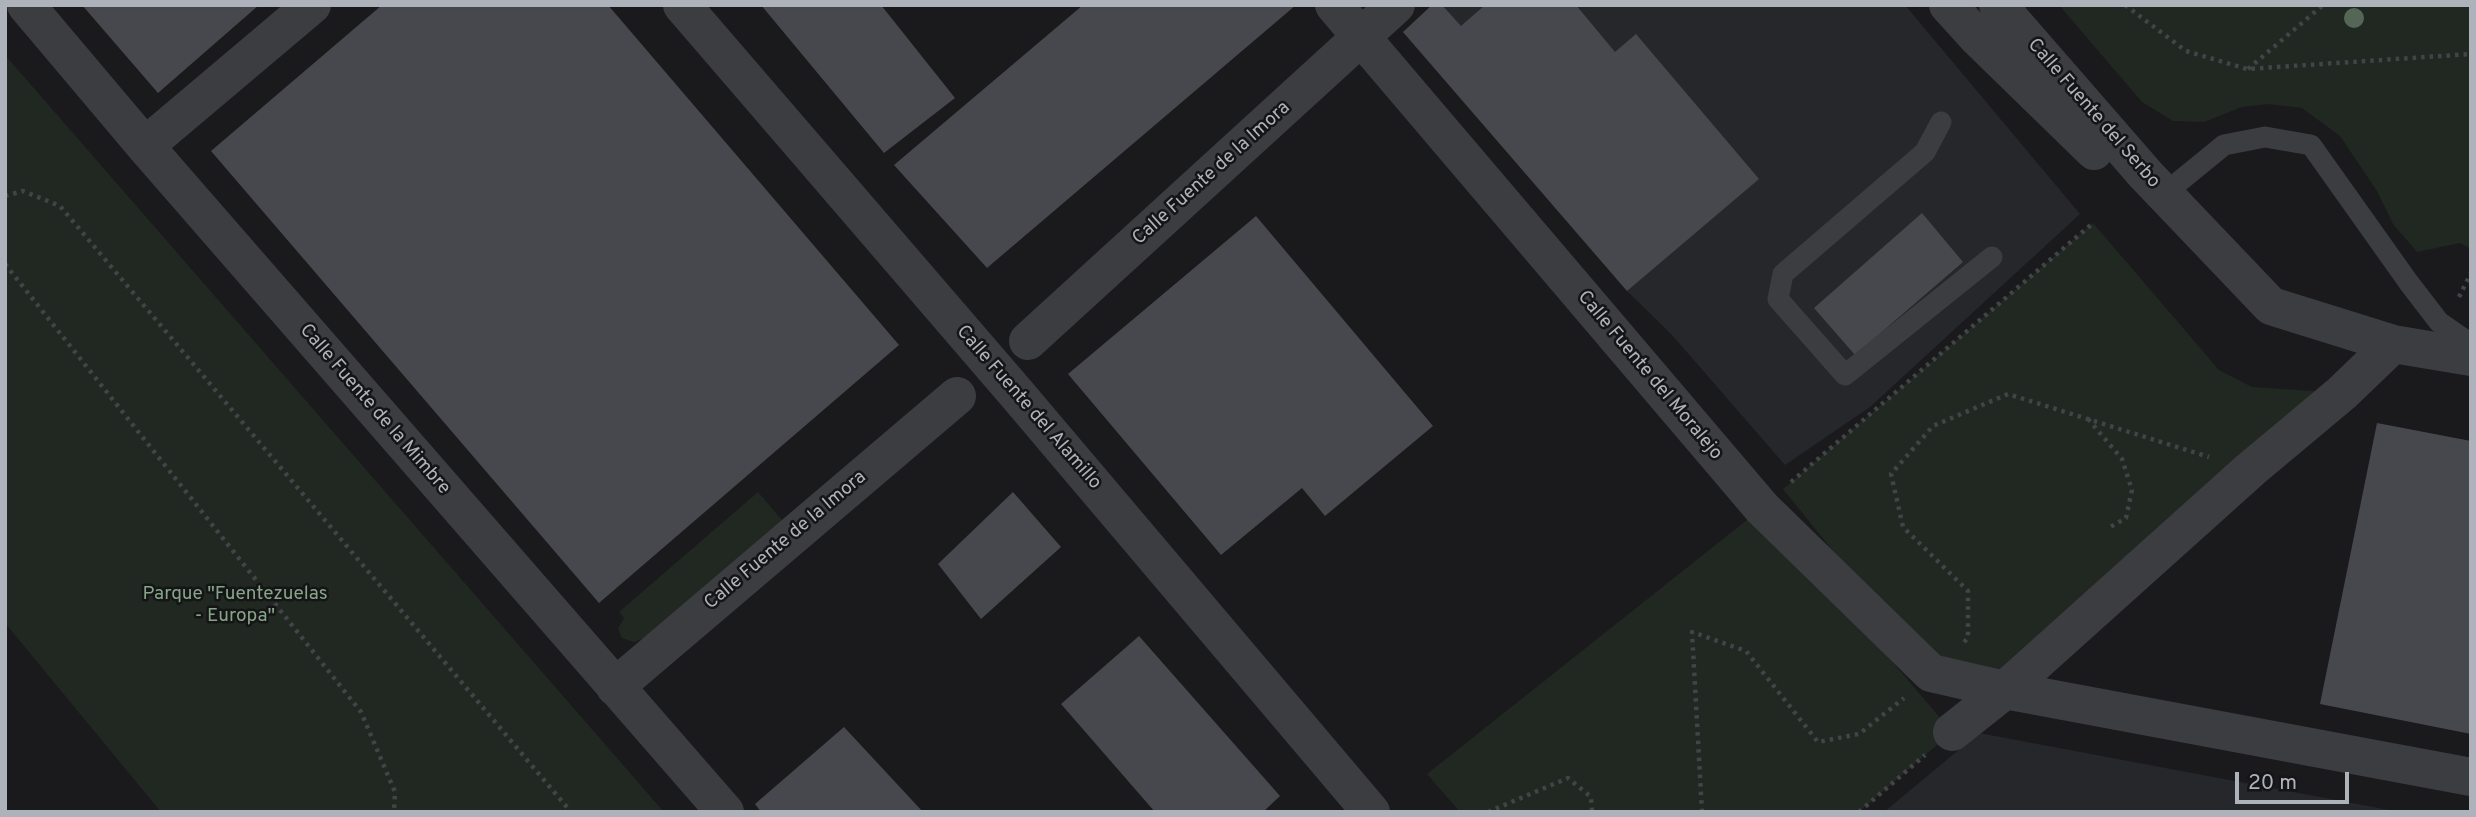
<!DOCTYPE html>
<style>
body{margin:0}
#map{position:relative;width:2476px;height:817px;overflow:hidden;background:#1a1a1d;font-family:Overpass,sans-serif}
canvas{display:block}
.frame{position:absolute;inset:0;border:7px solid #aeb2bb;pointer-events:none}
.scale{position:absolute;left:2235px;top:772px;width:114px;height:32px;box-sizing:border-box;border:4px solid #aeb2bb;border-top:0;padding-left:9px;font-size:21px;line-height:24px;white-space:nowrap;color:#aeb2bb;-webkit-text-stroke:5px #151518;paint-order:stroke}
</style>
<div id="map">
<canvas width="2476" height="817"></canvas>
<div class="frame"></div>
<div class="scale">20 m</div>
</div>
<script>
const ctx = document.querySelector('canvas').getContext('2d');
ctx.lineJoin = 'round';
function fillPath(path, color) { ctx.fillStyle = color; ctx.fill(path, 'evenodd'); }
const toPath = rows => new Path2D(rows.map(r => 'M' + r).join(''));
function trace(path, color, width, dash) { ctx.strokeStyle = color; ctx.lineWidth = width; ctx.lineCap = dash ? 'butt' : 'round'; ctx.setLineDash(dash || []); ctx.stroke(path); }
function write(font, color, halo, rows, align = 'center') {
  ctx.font = font + ' Overpass,sans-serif'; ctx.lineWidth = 5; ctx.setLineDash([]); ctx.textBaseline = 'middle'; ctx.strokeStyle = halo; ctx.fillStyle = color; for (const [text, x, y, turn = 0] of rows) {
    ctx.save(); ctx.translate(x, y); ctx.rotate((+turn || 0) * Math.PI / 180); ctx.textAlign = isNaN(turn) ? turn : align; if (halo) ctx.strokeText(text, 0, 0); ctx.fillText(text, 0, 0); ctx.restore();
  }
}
const built = toPath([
 [1432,5,1905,5,2080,214,1870,407,1785,465,1672,335,1627,291,1403,32],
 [1979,733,2400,812,1884,812]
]);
const green = toPath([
 [2059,5,2471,5,2471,249,2460,243,2417,252,2393,224,2377,191,2340,136,2302,108,2268,104,2242,107,2204,122,2173,121,2142,102],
 [5,55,664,812,161,812,5,623],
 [2093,223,2219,370,2252,387,2342,393,2017,679,1956,669,1905,640,1783,489],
 [758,492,786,525,649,645,642,639,634,642,622,638,618,629,624,618,619,612],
 [1762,508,1952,732,1859,812,1460,812,1427,774]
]);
const building = toPath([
 [82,5,259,5,158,93],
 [382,5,608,5,899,345,599,603,211,151],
 [761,5,881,5,955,98,884,153],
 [1083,5,1296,5,987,268,894,165],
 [1432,5,1442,5,1461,26,1485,5,1576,5,1615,52,1636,34,1759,179,1627,291,1403,32],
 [1922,213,1963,262,1855,355,1814,308],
 [1256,216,1433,426,1325,516,1302,488,1221,555,1068,374],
 [2377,423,2471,441,2471,734,2320,704],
 [1013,492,1061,547,981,619,938,564],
 [1139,636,1280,796,1263,812,1155,812,1061,704],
 [844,727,923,812,761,812,755,804]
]);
const path = toPath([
 [2125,5,2186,51,2247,69,2471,54],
 [2248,69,2323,5],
 [5,196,23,191,60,206,571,812],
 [5,264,361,712,395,792,394,812],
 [2459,297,2471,273],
 [2088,419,2122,459,2132,490,2126,518,2107,529],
 [1791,482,2093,223],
 [1964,642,1968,638,1968,591,1903,527,1891,474,1933,426,2008,394,2209,457],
 [1488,812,1568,778,1591,797,1592,812],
 [1702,812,1692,632,1746,651,1818,742,1859,734,1904,698],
 [1859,812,1925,755]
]);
const lane = toPath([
 [1941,122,1925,152,1783,274,1778,299,1845,375,1992,257],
 [2164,194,2224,145,2265,137,2311,145,2409,283,2439,322,2471,344]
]);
const street = toPath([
 [26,5,145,146,725,812],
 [682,5,1016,393,1371,812],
 [1334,5,1762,508,1931,673,2005,690,2471,777],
 [1948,5,1978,38,2094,151],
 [1998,5,2146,175,2271,306,2393,344,2471,357],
 [145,146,312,5],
 [1028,341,1396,5],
 [615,687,957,396],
 [1952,732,2005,690,2250,470,2342,393,2393,344]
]);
const trees = [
 [2354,18]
];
const streetNames = [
 ["Calle Fuente del Serbo",2093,114,49],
 ["Calle Fuente de la Imora",1212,174,-42],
 ["Calle Fuente del Moralejo",1649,376,50],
 ["Calle Fuente del Alamillo",1028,408,49],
 ["Calle Fuente de la Mimbre",374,410,49],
 ["Calle Fuente de la Imora",786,541,-40]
];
const parkNames = [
 ["Parque \"Fuentezuelas",235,595],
 ["- Europa\"",235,617]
];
fillPath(built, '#26272a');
fillPath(green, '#202821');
fillPath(building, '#47484d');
trace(path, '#424448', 4.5, [3.5, 5]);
trace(lane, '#3c3d41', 21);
trace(street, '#3c3d41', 38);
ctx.fillStyle = '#556657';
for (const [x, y] of trees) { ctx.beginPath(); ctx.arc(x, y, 10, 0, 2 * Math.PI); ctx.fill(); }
write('19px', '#aeb2bb', '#151518', streetNames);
write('19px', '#86a587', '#151518', parkNames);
</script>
